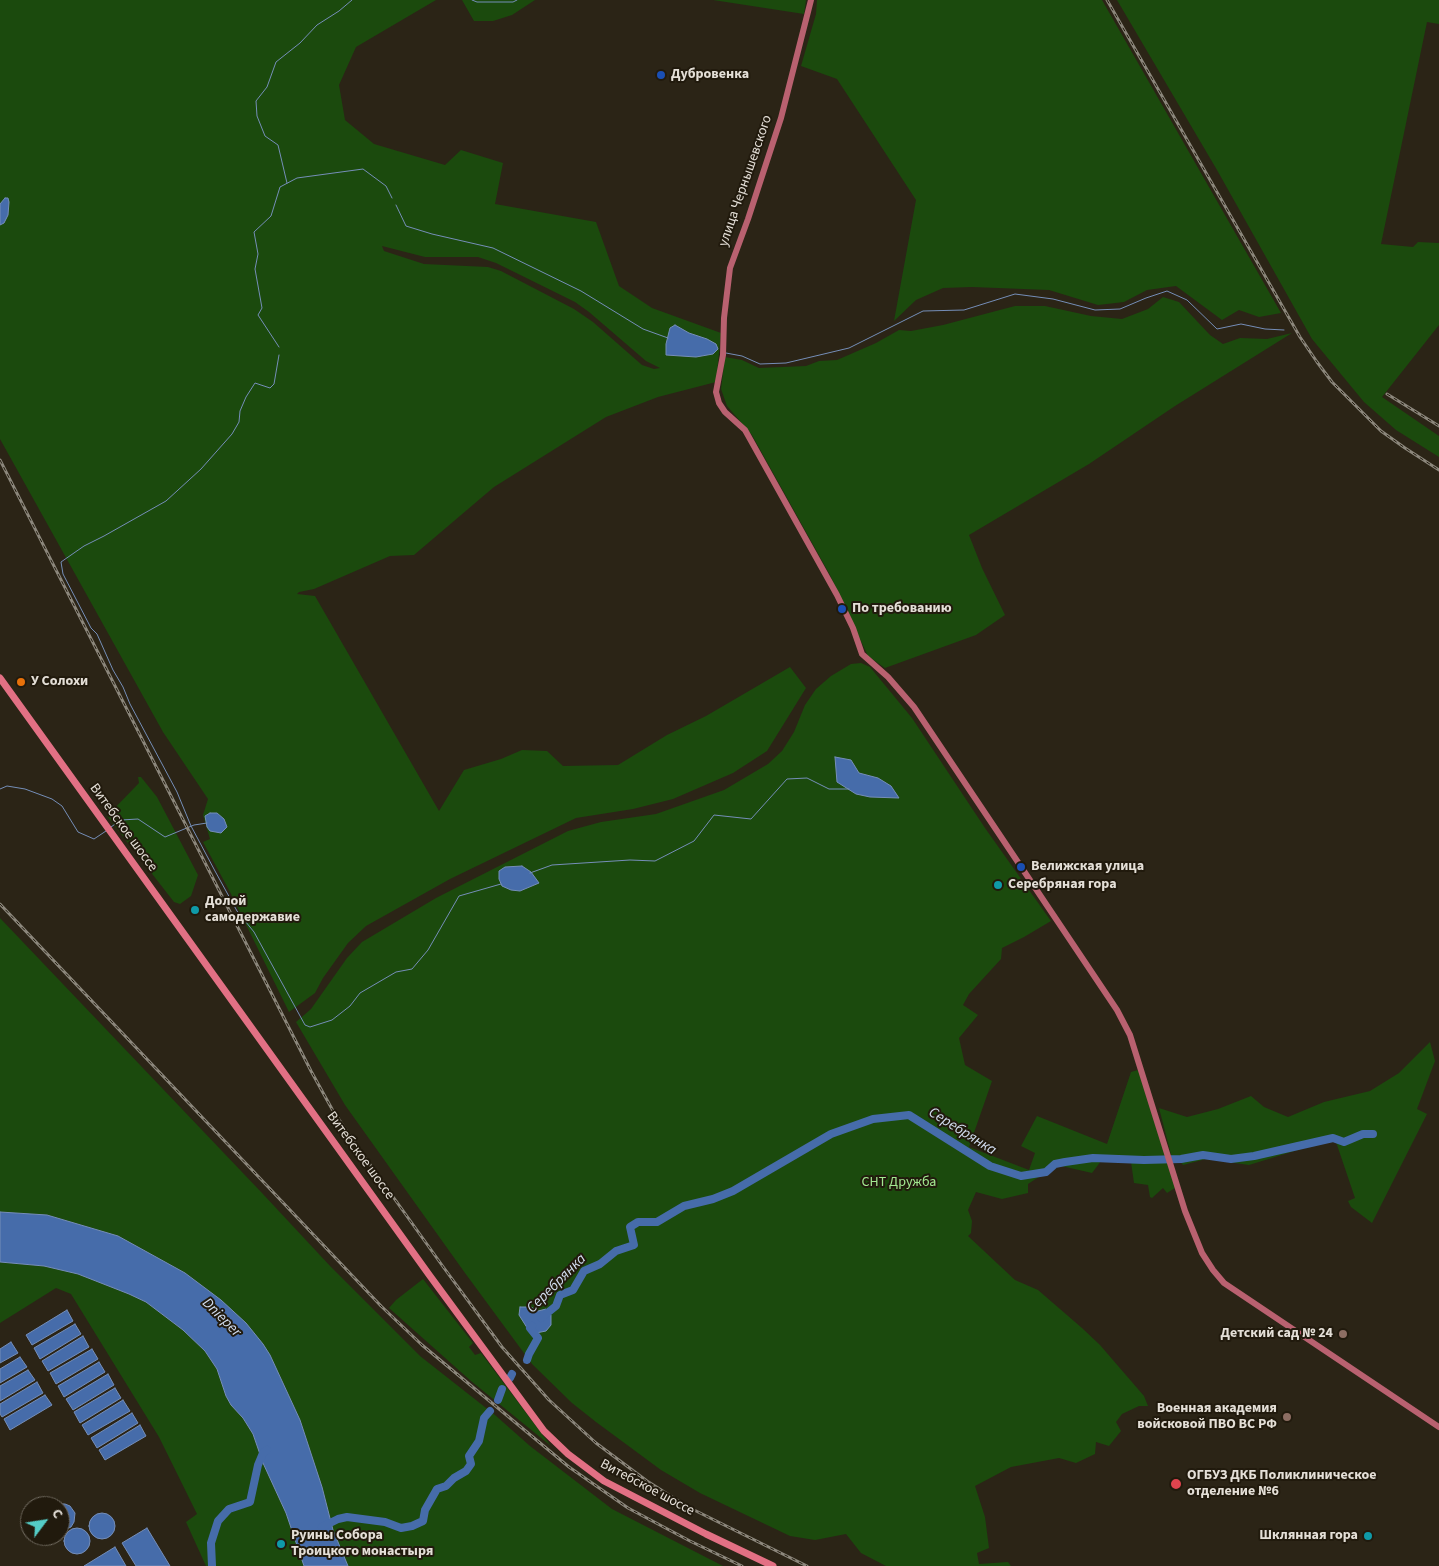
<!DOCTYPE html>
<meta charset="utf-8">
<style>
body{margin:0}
#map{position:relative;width:1439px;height:1566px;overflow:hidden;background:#2b2416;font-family:"Source Sans 3",sans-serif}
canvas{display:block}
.north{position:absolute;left:20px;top:1496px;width:50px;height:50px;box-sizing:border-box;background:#211a0d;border:1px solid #6f695e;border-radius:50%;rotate:59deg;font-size:14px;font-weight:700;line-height:20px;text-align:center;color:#e4dfd7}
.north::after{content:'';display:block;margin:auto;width:18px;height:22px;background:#54cdc7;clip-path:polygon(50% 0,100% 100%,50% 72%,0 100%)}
</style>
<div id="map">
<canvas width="1439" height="1566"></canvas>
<div class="north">С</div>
</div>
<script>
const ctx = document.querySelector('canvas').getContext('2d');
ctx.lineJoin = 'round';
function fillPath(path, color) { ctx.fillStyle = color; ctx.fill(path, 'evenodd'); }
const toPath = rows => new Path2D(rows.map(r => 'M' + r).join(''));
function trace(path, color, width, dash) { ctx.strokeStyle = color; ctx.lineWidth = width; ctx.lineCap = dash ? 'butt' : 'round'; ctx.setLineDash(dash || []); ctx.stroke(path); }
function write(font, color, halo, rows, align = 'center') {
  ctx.font = font + ' "Source Sans 3",sans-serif'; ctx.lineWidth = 4; ctx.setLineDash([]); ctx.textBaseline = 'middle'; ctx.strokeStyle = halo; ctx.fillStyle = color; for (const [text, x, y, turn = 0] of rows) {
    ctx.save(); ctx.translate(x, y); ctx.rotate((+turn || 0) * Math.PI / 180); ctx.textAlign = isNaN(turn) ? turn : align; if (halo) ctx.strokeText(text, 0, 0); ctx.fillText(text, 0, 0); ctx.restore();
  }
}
const green = toPath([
 [0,0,436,0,356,47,339,85,345,120,374,144,445,165,461,150,503,163,495,204,596,222,619,286,652,308,721,333,716,382,658,397,606,417,494,487,414,555,390,556,314,589,299,592,297,594,315,596,439,811,464,770,501,759,522,750,547,751,563,766,618,765,667,735,706,716,790,667,806,688,767,751,733,773,673,799,633,809,576,818,450,879,366,926,348,943,323,978,315,993,289,1012,230,892,203,842,210,839,203,815,208,799,163,732,0,439],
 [382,246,425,257,478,257,496,263,575,302,589,312,646,361,660,368,654,369,642,365,593,322,574,309,501,271,488,267,424,264,384,251],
 [462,0,535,0,512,15,493,21,474,21],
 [713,0,806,0,804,14],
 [817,0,1102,0,1281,313,1259,317,1239,310,1222,320,1176,286,1147,290,1124,302,1098,305,1049,290,972,287,943,288,916,300,894,321,916,200,837,79,801,66,816,14],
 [1117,0,1439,0,1439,24,1427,22,1381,244,1413,247,1418,242,1439,243,1439,325,1382,397,1439,436,1439,457,1396,430,1364,402,1312,339,1217,170],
 [1163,297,1179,302,1210,335,1223,344,1240,338,1267,339,1292,333,1175,406,1089,464,969,535,982,568,1005,615,976,635,885,668,868,656,830,575,752,435,727,406,721,389,725,357,742,360,759,368,806,366,819,361,837,360,876,343,899,330,911,331,943,325,1015,306,1045,306,1091,316,1122,319,1148,309],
 [861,663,870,667,912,718,985,828,1051,921,1024,937,1002,948,1001,959,969,994,963,1005,978,1015,959,1038,965,1065,992,1081,969,1147,1029,1170,1035,1153,1021,1146,1037,1116,1107,1144,1131,1072,1138,1070,1175,1188,1167,1193,1163,1188,1152,1198,1150,1197,1148,1185,1134,1183,1131,1162,1101,1161,1092,1173,1057,1165,1028,1184,1028,1193,1002,1199,976,1192,968,1210,972,1221,971,1233,968,1236,1015,1280,1038,1290,1082,1328,1100,1345,1144,1396,1148,1406,1139,1406,1122,1414,1116,1422,1121,1431,1109,1446,1096,1442,1095,1454,1076,1463,1059,1458,1011,1467,975,1486,985,1517,989,1548,977,1553,979,1564,1008,1562,1011,1566,886,1566,861,1553,846,1534,815,1540,790,1536,700,1493,661,1470,596,1422,572,1403,532,1364,465,1273,345,1105,296,1022,311,1009,347,958,362,942,436,898,568,831,601,822,656,814,724,790,768,764,782,751,794,732,805,705,816,689,831,676,851,664],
 [138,777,141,777,157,797,198,875,191,896,180,904,174,902,107,816,139,783],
 [0,918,262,1193,331,1267,420,1356,495,1415,530,1446,612,1509,723,1566,348,1566,333,1530,322,1487,300,1420,280,1376,221,1300,185,1273,118,1236,47,1215,0,1212],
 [1430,1042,1435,1061,1417,1109,1427,1114,1372,1223,1351,1207,1348,1201,1355,1198,1336,1142,1327,1141,1249,1165,1206,1159,1183,1165,1180,1161,1173,1162,1159,1108,1187,1117,1218,1109,1251,1096,1264,1107,1288,1117,1324,1102,1370,1091,1399,1073],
 [0,1262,44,1266,78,1274,129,1294,146,1302,183,1330,205,1351,217,1369,226,1396,231,1405,243,1418,253,1434,263,1463,286,1513,304,1566,206,1566,186,1522,197,1514,159,1437,71,1294,56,1288,0,1323],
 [423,1279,473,1343,469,1347,475,1355,481,1353,551,1446,471,1381,389,1308,396,1300]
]);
const water = toPath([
 [5,198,8,198,9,202,8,215,4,223,0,225,0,204,5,198],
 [675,325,689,333,707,339,716,344,718,349,713,354,696,357,666,355,666,344,670,328,675,325],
 [835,757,851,760,859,773,878,778,891,786,899,798,870,797,856,794,837,782,835,757],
 [210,813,217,813,224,819,227,827,221,833,210,831,207,827,205,816,210,813],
 [522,866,531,872,539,883,520,891,511,890,502,886,499,879,499,871,505,867,522,866],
 [0,1212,47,1215,118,1236,185,1273,221,1300,246,1323,263,1344,270,1355,300,1420,322,1487,333,1530,348,1566,304,1566,286,1513,263,1463,253,1434,243,1418,231,1405,226,1396,217,1369,205,1351,183,1330,146,1302,129,1294,78,1274,44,1266,0,1262,0,1212],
 [520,1307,531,1307,538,1311,546,1309,551,1315,551,1325,546,1331,531,1334,519,1315,520,1307],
 [67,1310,73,1321,32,1345,26,1335,67,1310],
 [75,1324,81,1334,40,1359,34,1348,75,1324],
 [83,1336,89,1347,48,1371,42,1361,83,1336],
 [11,1342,18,1353,0,1363,0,1349,11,1342],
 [92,1349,98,1359,56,1384,50,1373,92,1349],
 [20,1357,27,1367,0,1383,0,1369,20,1357],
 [99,1362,105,1372,64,1397,58,1386,99,1362],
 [28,1370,35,1380,0,1401,0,1386,28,1370],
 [108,1374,114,1385,73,1410,66,1399,108,1374],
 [37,1382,43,1393,2,1417,0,1414,0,1404,37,1382],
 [115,1388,121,1398,80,1423,74,1412,115,1388],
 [45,1395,52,1405,10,1430,4,1419,45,1395],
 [123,1400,130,1411,88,1435,82,1425,123,1400],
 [132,1413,138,1423,97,1448,91,1438,132,1413],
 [140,1425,146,1436,105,1460,99,1450,140,1425],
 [59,1504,65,1504,70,1506,75,1513,74,1522,71,1527,66,1529,60,1529,60,1506,55,1506,59,1504],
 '89 1526a13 13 0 1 1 26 0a13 13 0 1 1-26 0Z',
 [147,1528,170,1566,136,1566,122,1543,147,1528],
 '64 1541a13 13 0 1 1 26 0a13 13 0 1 1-26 0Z',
 [115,1547,126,1566,84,1566,115,1547]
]);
const stream = toPath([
 [472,0,477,2,513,2,517,0],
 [287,183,278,145,265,136,257,116,256,101,267,87,276,62,300,43,317,25,339,11,352,0],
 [396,205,406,226,432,234,493,248,581,291,643,329,668,338],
 [279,347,258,315,262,308,255,269,258,254,254,232,271,216,280,187,297,178,363,169,386,186,392,198],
 [726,353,742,356,760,364,786,363,849,348,923,311,964,310,1015,294,1053,299,1095,310,1120,309,1146,298,1167,291,1187,300,1217,329,1241,324,1265,329,1284,330],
 [279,355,274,384,270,388,255,383,246,397,240,411,239,422,232,434,201,469,166,501,104,536,84,546,61,562,63,574,91,628,97,634,113,670,123,687,130,704,177,792,191,826,215,871,237,911,254,932,305,1025,310,1027,332,1020,350,1006,360,993,396,972,412,969,428,950,459,896,501,884],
 [0,789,7,786,25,789,52,799,62,806,78,832,94,839,106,831],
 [111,827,121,820,138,819,165,837,194,825,207,823],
 [530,873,552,865,630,860,655,861,694,841,714,815,751,819,787,779,807,778,829,789,849,789]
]);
const river = toPath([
 [541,1318,556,1306,560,1295,573,1290,584,1271,600,1264,616,1251,634,1245,630,1227,638,1222,657,1222,684,1206,713,1199,733,1191,831,1134,873,1119,909,1115,990,1166,1021,1176,1046,1172,1055,1164,1065,1162,1093,1158,1144,1160,1181,1159,1203,1155,1231,1159,1254,1156,1333,1138,1344,1142,1363,1134,1373,1134],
 [527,1360,529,1354,538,1338,530,1328,532,1326],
 [510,1378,512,1374],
 [498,1400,502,1389],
 [322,1527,338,1519,347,1517,385,1522,401,1528,412,1526,423,1521,425,1510,437,1489,446,1486,454,1478,466,1471,471,1464,469,1456,479,1441,484,1418,490,1411],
 [212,1566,211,1543,218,1521,229,1509,250,1502,258,1465,263,1453,267,1450]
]);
const secondary = toPath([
 [811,0,781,118,748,219,730,268,724,318,723,355,716,392,719,403,725,412,745,430,837,595,853,628,862,654,888,677,914,707,1117,1010,1130,1035,1185,1211,1202,1253,1213,1270,1224,1283,1439,1427]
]);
const primary = toPath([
 [0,678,430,1276,544,1431,568,1454,604,1481,706,1534,773,1566]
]);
const rail = toPath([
 [1107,0,1300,337,1317,362,1332,382,1381,431,1405,448,1439,470],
 [1387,394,1439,426],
 [0,460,311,1071,332,1109,356,1145,444,1268,502,1347,549,1400,596,1443,647,1481,688,1507,807,1566],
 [0,904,381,1306,422,1345,569,1467,628,1508,690,1541,742,1566]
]);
const markers = [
 [661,75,5,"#1a4fb4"],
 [842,609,5,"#1a4fb4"],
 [21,682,5,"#e8710a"],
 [1021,867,5,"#1a4fb4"],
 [998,885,5,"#0f9aa8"],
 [195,910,5,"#0f9aa8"],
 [1343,1334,5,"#8d6e63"],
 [1287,1417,5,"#8d6e63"],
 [1176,1484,6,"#e0444e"],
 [1368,1536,5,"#0f9aa8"],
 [281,1544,5,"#0f9aa8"]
];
const poiNames = [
 ["Дубровенка",671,75],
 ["По требованию",852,609],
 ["У Солохи",31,682],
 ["Велижская улица",1031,867],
 ["Серебряная гора",1008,885],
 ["Долой",205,902],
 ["самодержавие",205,918],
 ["Детский сад № 24",1333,1334,"right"],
 ["Военная академия",1277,1409,"right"],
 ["войсковой ПВО ВС РФ",1277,1425,"right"],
 ["ОГБУЗ ДКБ Поликлиническое",1187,1476],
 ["отделение №6",1187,1492],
 ["Руины Собора",291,1536],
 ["Троицкого монастыря",291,1552],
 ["Шклянная гора",1358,1536,"right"]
];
const streetNames = [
 ["улица Чернышевского",746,181,-71],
 ["Витебское шоссе",123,828,54],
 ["Витебское шоссе",360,1156,54],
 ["Витебское шоссе",647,1488,28]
];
const parkNames = [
 ["СНТ Дружба",899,1183]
];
const waterNames = [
 ["Серебрянка",962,1132,32],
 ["Серебрянка",557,1284,-45],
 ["Dnieper",221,1318,45]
];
fillPath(green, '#1b4a0d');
fillPath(water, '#466caa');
trace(water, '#758eb8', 1);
trace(stream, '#758eb8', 1);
trace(river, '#466caa', 8);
trace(secondary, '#b96170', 6);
trace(primary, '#e27084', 7);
trace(rail, '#8c877c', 3);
trace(rail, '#211a0d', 1, [4]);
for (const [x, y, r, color] of markers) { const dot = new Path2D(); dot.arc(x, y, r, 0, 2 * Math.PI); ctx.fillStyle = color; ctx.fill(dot); trace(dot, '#211a0d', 2); }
write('bold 14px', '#e4dfd7', '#211a0d', poiNames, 'left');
write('14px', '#e4dfd7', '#211a0d', streetNames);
write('14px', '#a3e991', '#211a0d', parkNames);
write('italic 15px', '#d2ddef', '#211a0d', waterNames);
</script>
